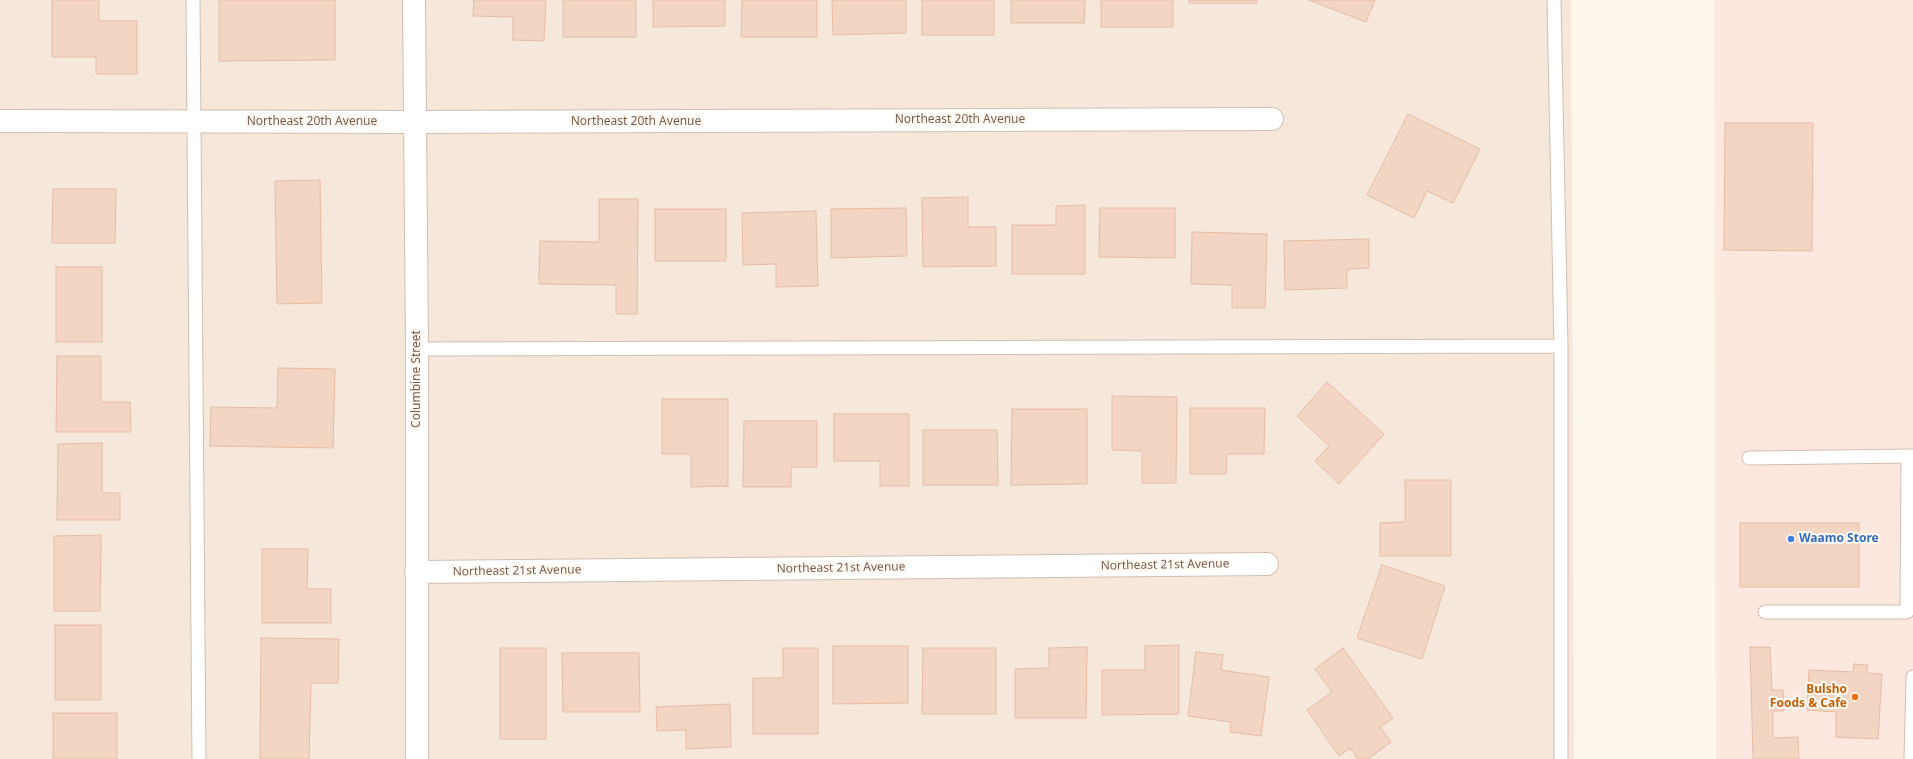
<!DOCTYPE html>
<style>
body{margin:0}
canvas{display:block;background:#fdf6ec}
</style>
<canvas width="1913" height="759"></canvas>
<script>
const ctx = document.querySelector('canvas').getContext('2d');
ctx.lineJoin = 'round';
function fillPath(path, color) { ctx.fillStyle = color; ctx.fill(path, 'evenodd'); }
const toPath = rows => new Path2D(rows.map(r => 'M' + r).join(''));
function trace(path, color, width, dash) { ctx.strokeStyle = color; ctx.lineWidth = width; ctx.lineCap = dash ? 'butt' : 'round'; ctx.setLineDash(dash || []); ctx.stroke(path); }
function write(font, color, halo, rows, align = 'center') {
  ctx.font = font + ' "Noto Sans",sans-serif'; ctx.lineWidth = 4; ctx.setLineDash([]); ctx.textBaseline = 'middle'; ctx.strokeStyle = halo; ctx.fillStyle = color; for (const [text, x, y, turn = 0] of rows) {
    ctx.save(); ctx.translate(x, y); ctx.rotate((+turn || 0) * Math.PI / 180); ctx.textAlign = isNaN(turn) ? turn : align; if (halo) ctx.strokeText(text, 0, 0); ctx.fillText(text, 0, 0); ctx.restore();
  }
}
const residential = toPath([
 [0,0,1571,0,1574,759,0,759]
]);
const commercial = toPath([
 [1714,0,1913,0,1913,759,1716,759]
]);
const building = toPath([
 [52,0,99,0,99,21,137,21,137,74,96,74,96,57,52,57,52,0],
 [219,0,335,0,335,60,219,61,219,0],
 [474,0,546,0,544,41,513,40,513,17,473,16,474,0],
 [563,0,636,0,636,37,563,37,563,0],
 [653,0,725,0,725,26,653,27,653,0],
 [742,0,817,0,817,37,741,37,742,0],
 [832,0,906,0,906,33,833,35,832,0],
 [922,0,994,0,994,35,922,35,922,0],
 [1011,0,1085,0,1084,23,1011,23,1011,0],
 [1101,0,1173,0,1173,27,1101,27,1101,0],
 [1189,0,1257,0,1257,3,1189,3,1189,0],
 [1309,0,1375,0,1366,22,1309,0],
 [1408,114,1480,149,1453,203,1427,191,1414,218,1367,195,1408,114],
 [1725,123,1813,123,1812,251,1724,250,1725,123],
 [320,180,322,303,277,304,275,181,320,180],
 [53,189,116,189,115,243,52,243,53,189],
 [968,197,968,227,996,227,996,266,923,267,922,198,968,197],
 [599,199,638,199,637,314,616,314,616,285,539,284,540,241,599,242,599,199],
 [1085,205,1085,274,1012,274,1012,225,1056,225,1056,206,1085,205],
 [906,208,907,256,831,258,831,209,906,208],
 [1100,208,1175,208,1175,258,1099,257,1100,208],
 [655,209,726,209,726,261,655,261,655,209],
 [816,211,818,286,776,287,776,264,743,265,742,213,816,211],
 [1192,232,1267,234,1265,308,1232,308,1232,285,1191,284,1192,232],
 [1369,239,1369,268,1347,269,1347,288,1285,290,1284,241,1369,239],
 [56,267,102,267,102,342,56,342,56,267],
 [57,356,101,356,101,402,130,402,131,432,56,432,57,356],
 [278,368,335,369,333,448,210,446,211,407,277,408,278,368],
 [1327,382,1384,434,1339,484,1315,461,1329,446,1297,416,1327,382],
 [1112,396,1177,397,1176,483,1142,483,1142,451,1112,450,1112,396],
 [662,399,728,399,728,486,691,487,691,454,662,454,662,399],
 [1190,408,1265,408,1264,454,1227,454,1226,474,1190,474,1190,408],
 [1012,409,1087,409,1087,484,1011,485,1012,409],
 [834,414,909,414,909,486,880,486,880,461,834,461,834,414],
 [744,421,817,421,817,467,791,467,791,487,743,487,744,421],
 [923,430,997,430,998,485,923,485,923,430],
 [102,443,102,493,120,493,120,520,57,520,58,444,102,443],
 [1405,480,1451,480,1451,556,1380,556,1380,523,1405,522,1405,480],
 [1740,523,1859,523,1859,587,1740,587,1740,523],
 [101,535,100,611,54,611,54,536,101,535],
 [262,549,308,549,307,589,331,589,331,623,262,623,262,549],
 [1382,565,1445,586,1422,659,1357,638,1382,565],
 [55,625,101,625,101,700,55,700,55,625],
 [261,638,339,639,338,683,311,683,309,759,260,759,261,638],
 [1179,645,1179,714,1102,715,1102,670,1145,670,1145,646,1179,645],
 [833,646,908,646,908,703,833,704,833,646],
 [1087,647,1086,718,1015,718,1015,669,1049,668,1049,648,1087,647],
 [1750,647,1770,647,1772,690,1783,690,1784,711,1773,711,1773,738,1798,737,1799,759,1753,759,1750,647],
 [500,648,546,648,546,739,500,739,500,648],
 [783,648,818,648,818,734,753,734,753,678,783,678,783,648],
 [923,648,996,648,996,714,922,714,923,648],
 [1343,648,1393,718,1380,727,1391,742,1368,759,1358,759,1350,748,1339,756,1307,710,1332,692,1315,669,1343,648],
 [1196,652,1223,655,1221,670,1269,677,1261,736,1230,732,1231,722,1188,716,1196,652],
 [562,653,639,653,640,712,563,712,562,653],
 [1854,664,1868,665,1867,673,1882,674,1878,739,1836,737,1836,712,1807,710,1809,670,1853,672,1854,664],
 [730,704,731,747,686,749,686,730,657,731,656,707,730,704],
 [53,713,117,713,117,759,53,759,53,713]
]);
const service = toPath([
 [193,0,199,759],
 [1554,0,1561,346,1561,759],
 [417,349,1561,346],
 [1749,458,1913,456],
 [1765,612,1907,612,1908,456],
 [1911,759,1913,677]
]);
const minor = toPath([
 [414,0,417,349,417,759],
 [0,121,414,122,1272,119],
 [416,572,1267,564]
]);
const markers = [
 [1791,539,4,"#3f7fe0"],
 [1855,697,4,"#e8710a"]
];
const streetNames = [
 ["Northeast 20th Avenue",960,120],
 ["Northeast 20th Avenue",312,122],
 ["Northeast 20th Avenue",636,122],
 ["Columbine Street",417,379,-90],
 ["Northeast 21st Avenue",1165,565,-1],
 ["Northeast 21st Avenue",841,568,-1],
 ["Northeast 21st Avenue",517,571,-1]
];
const shopNames = [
 ["Waamo Store",1799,539]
];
const foodNames = [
 ["Bulsho",1847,690],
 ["Foods & Cafe",1847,704]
];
fillPath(residential, '#f5e8da');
fillPath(commercial, '#fde8e0');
fillPath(building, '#f3d5c3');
trace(building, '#e6bba3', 1);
trace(service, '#d1beb0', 15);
trace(minor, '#d1beb0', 24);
trace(service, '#fff', 13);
trace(minor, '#fff', 22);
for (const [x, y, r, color] of markers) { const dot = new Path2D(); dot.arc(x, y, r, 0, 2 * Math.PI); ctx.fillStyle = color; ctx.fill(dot); trace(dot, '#fffaf3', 1.5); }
write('12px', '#7a5c4d', '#fffaf3', streetNames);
write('bold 12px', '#366cbe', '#fffaf3', shopNames, 'left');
write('bold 12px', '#c56008', '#fffaf3', foodNames, 'right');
</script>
